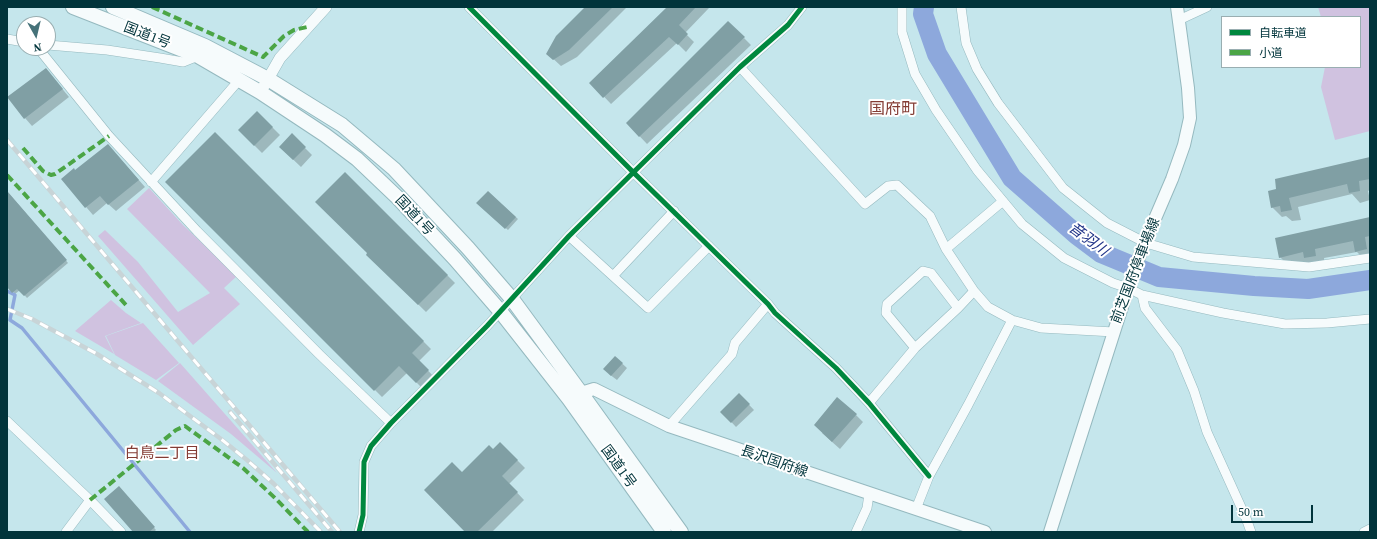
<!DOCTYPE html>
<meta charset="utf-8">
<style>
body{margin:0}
#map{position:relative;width:1377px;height:539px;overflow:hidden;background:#c5e6ec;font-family:"Source Serif 4","Noto Sans JP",serif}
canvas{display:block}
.frame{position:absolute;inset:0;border:8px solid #01343b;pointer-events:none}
.legend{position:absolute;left:1221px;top:16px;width:140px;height:52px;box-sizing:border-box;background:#fff;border:1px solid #99aeb1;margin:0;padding:5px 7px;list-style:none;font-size:12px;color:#01343b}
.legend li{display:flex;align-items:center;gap:8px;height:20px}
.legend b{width:20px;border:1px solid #99aeb1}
.north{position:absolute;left:16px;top:16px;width:40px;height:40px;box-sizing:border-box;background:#fff;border:1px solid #99aeb1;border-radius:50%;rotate:172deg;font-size:11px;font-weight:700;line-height:16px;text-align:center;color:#01343b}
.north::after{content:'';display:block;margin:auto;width:14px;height:18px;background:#467279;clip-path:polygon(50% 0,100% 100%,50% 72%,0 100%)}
.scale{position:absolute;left:1231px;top:505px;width:82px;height:18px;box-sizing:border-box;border:2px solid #01343b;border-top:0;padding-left:5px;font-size:12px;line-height:14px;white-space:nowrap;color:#01343b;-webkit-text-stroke:3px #fff;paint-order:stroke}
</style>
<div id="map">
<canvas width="1377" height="539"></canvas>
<div class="frame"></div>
<ul class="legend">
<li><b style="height:5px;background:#00873e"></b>自転車道</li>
<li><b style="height:5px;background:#4ba545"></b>小道</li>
</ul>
<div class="north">N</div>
<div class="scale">50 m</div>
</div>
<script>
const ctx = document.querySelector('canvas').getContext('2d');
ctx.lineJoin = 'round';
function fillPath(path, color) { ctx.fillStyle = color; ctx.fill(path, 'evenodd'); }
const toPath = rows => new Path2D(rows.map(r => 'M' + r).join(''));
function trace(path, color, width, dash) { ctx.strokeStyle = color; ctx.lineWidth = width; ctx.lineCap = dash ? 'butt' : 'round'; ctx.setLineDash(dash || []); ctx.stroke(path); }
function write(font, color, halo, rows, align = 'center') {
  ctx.font = font + ' "Source Serif 4","Noto Sans JP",serif'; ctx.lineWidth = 4; ctx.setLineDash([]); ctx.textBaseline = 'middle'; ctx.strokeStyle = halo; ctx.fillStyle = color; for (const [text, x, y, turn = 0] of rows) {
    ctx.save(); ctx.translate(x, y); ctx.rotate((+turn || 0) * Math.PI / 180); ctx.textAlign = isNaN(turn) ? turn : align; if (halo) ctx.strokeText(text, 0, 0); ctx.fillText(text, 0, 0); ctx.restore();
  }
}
const green = toPath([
 [1318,7,1370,7,1370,131,1335,140,1321,87,1325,67,1360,67,1360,17,1321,17],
 [149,188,183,225,237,276,224,288,240,304,193,345,98,236,105,230,138,262,178,312,210,293,127,209],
 [111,300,126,313,141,323,105,336,114,354,75,331],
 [143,323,179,363,156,380,115,355,106,336],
 [180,363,277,473,231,434,158,381]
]);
const shadow = toPath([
 [586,7,627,7,577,57,561,66,548,54],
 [668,7,708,7,709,8,685,33,694,42,686,52,677,43,611,104,591,83],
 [744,38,751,45,647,144,627,123],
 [46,69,69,97,32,126,25,118],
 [257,112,280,135,262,153,239,130],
 [215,134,431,349,419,361,435,378,424,390,407,373,382,397,166,182],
 [292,135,312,155,301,167,280,147],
 [108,145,145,187,116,211,107,203,93,215,62,179,75,171],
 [1370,158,1370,190,1368,191,1370,200,1360,203,1352,194,1298,207,1301,220,1292,221,1286,216,1282,217,1272,207,1277,189],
 [345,173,455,283,426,312,368,255],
 [7,191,68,263,27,298,20,290,15,294,9,288,7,289],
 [488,192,518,219,508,230,478,203],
 [1370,218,1370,260,1366,261,1357,252,1324,258,1325,266,1290,267,1280,257],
 [615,357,627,368,617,380,609,374],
 [739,394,754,410,736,427,722,412],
 [856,415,863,422,840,449,822,433],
 [500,443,525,468,509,484,524,500,492,532,467,532,462,474,493,450],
 [119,488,156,530,154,532,134,532]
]);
const stream = toPath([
 [7,291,15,295,10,320,22,328,190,532]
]);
const river = toPath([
 [924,7,923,14,937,54,1012,178,1077,235,1101,253,1159,277,1254,286,1308,289,1370,280]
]);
const building = toPath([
 [585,7,613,7,569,50,553,60,546,54,556,36],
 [667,7,696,7,679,25,688,34,678,45,669,37,603,98,589,83],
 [728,21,745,37,639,137,626,123],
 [46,68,63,89,24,119,7,97],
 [257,111,273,127,254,146,238,130],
 [215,132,424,341,412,353,429,370,416,383,399,366,374,391,165,182],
 [292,133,306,147,293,160,279,147],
 [108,144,139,180,108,205,100,196,85,208,61,179,74,168,75,170],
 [1370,157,1370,179,1359,181,1360,191,1349,193,1347,184,1289,198,1292,210,1281,212,1280,206,1271,208,1268,191,1276,189,1275,179],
 [345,172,448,275,418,305,366,255,367,253,315,202],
 [7,191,67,260,24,296,17,289,12,293,7,287],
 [488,191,516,217,505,229,476,203],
 [1370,217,1370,236,1365,237,1367,249,1355,252,1353,241,1315,249,1316,256,1304,258,1303,252,1279,258,1275,238],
 [615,356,623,363,611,376,603,369],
 [739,393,750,404,731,423,720,412],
 [837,397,857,414,832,442,814,425],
 [500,442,518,460,502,476,518,492,477,532,465,532,424,490,452,462,462,472,489,445,493,449],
 [119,486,155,527,149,532,133,532,104,499]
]);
const minor = toPath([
 [469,7,634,173,768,304,775,313,836,368,869,403,929,476],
 [902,7,902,32,915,74,936,110,977,170,1022,224,1064,258,1113,283,1128,288,1142,295,1223,313,1285,324,1327,323,1370,319],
 [961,7,966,43,977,69,998,103,1063,188,1107,223,1146,243,1193,257,1309,267,1370,258],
 [1179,20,1207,7],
 [7,39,24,42],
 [48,45,107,50,160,58,183,62,198,56],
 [38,48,109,136,197,231,319,354,391,423],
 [740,67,865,204,888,186,897,185,930,216,946,249,974,291,988,307,1012,320,1041,328,1114,332],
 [151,182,240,79],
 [569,236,648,308,709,246],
 [946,249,1003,201],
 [613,276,674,211],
 [1142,295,1145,308,1177,350,1194,391,1207,432,1246,518,1251,532],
 [958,308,931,273,923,271,887,304,886,313,915,348,958,308,974,291],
 [869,403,915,348],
 [7,421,90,500,121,532],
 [669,426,732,354,735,343,768,304],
 [916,509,929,476,968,405,1012,320],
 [66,532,90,500],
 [359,532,363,515,364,462,371,446,391,423,487,326,569,236,740,67,788,25,802,7],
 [856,532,867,508,869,494],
 [1364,532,1370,529]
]);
const tertiary = toPath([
 [264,86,280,58,326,7]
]);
const secondary = toPath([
 [573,397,581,393,594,389,669,426,985,532],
 [1050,532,1128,288,1142,249,1172,179,1184,145,1190,118,1188,88,1177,7]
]);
const trunk = toPath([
 [73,7,198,56,260,92,325,135,357,159,398,198,455,259,500,311,569,399,664,532],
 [113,7,205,46,268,79,342,125,394,169,468,248,512,299,581,393,681,532]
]);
const rail = toPath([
 [7,140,340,532],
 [7,309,32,319,97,354,159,393,221,439,247,460,274,484,321,532],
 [230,412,332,532]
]);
const quiet = toPath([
 [152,7,263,57,284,36,294,30,307,27],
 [23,148,43,171,51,175,55,174,109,136],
 [7,175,127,306],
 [90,500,176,430,185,426,243,468,275,498,308,532]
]);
const cycleway = toPath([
 [469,7,634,173,768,304,775,313,836,368,869,403,929,476],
 [359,532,363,515,364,462,371,446,391,423,487,326,569,236,740,67,788,25,802,7]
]);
const streetNames = [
 ["国道1号",147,36,21],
 ["国道1号",414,216,47],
 ["前芝国府停車場線",1136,271,-69],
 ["長沢国府線",774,462,19],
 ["国道1号",618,467,54]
];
const waterNames = [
 ["音羽川",1088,240,37]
];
const neighbourhoodNames = [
 ["白鳥二丁目",162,454]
];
const quarterNames = [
 ["国府町",893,110]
];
fillPath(green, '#d0c2e0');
fillPath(shadow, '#0003');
trace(stream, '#8da8dc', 3.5);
trace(river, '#8da8dc', 20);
fillPath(building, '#809fa4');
trace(minor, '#95b9bf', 10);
trace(tertiary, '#95b9bf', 12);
trace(secondary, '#95b9bf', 14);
trace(trunk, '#95b9bf', 16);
trace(minor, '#f6fbfc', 9);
trace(tertiary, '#f6fbfc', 11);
trace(secondary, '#f6fbfc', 12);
trace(trunk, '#f6fbfc', 14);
trace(rail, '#c8d4d7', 4.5);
trace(rail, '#fff', 3, [9]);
trace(quiet, '#4ba545', 4, [8, 4]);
trace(cycleway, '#00873e', 5);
write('14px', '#01343b', '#fff', streetNames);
write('italic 15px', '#213488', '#fff', waterNames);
write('15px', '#843c34', '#fff', neighbourhoodNames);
write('16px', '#843c34', '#fff', quarterNames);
</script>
